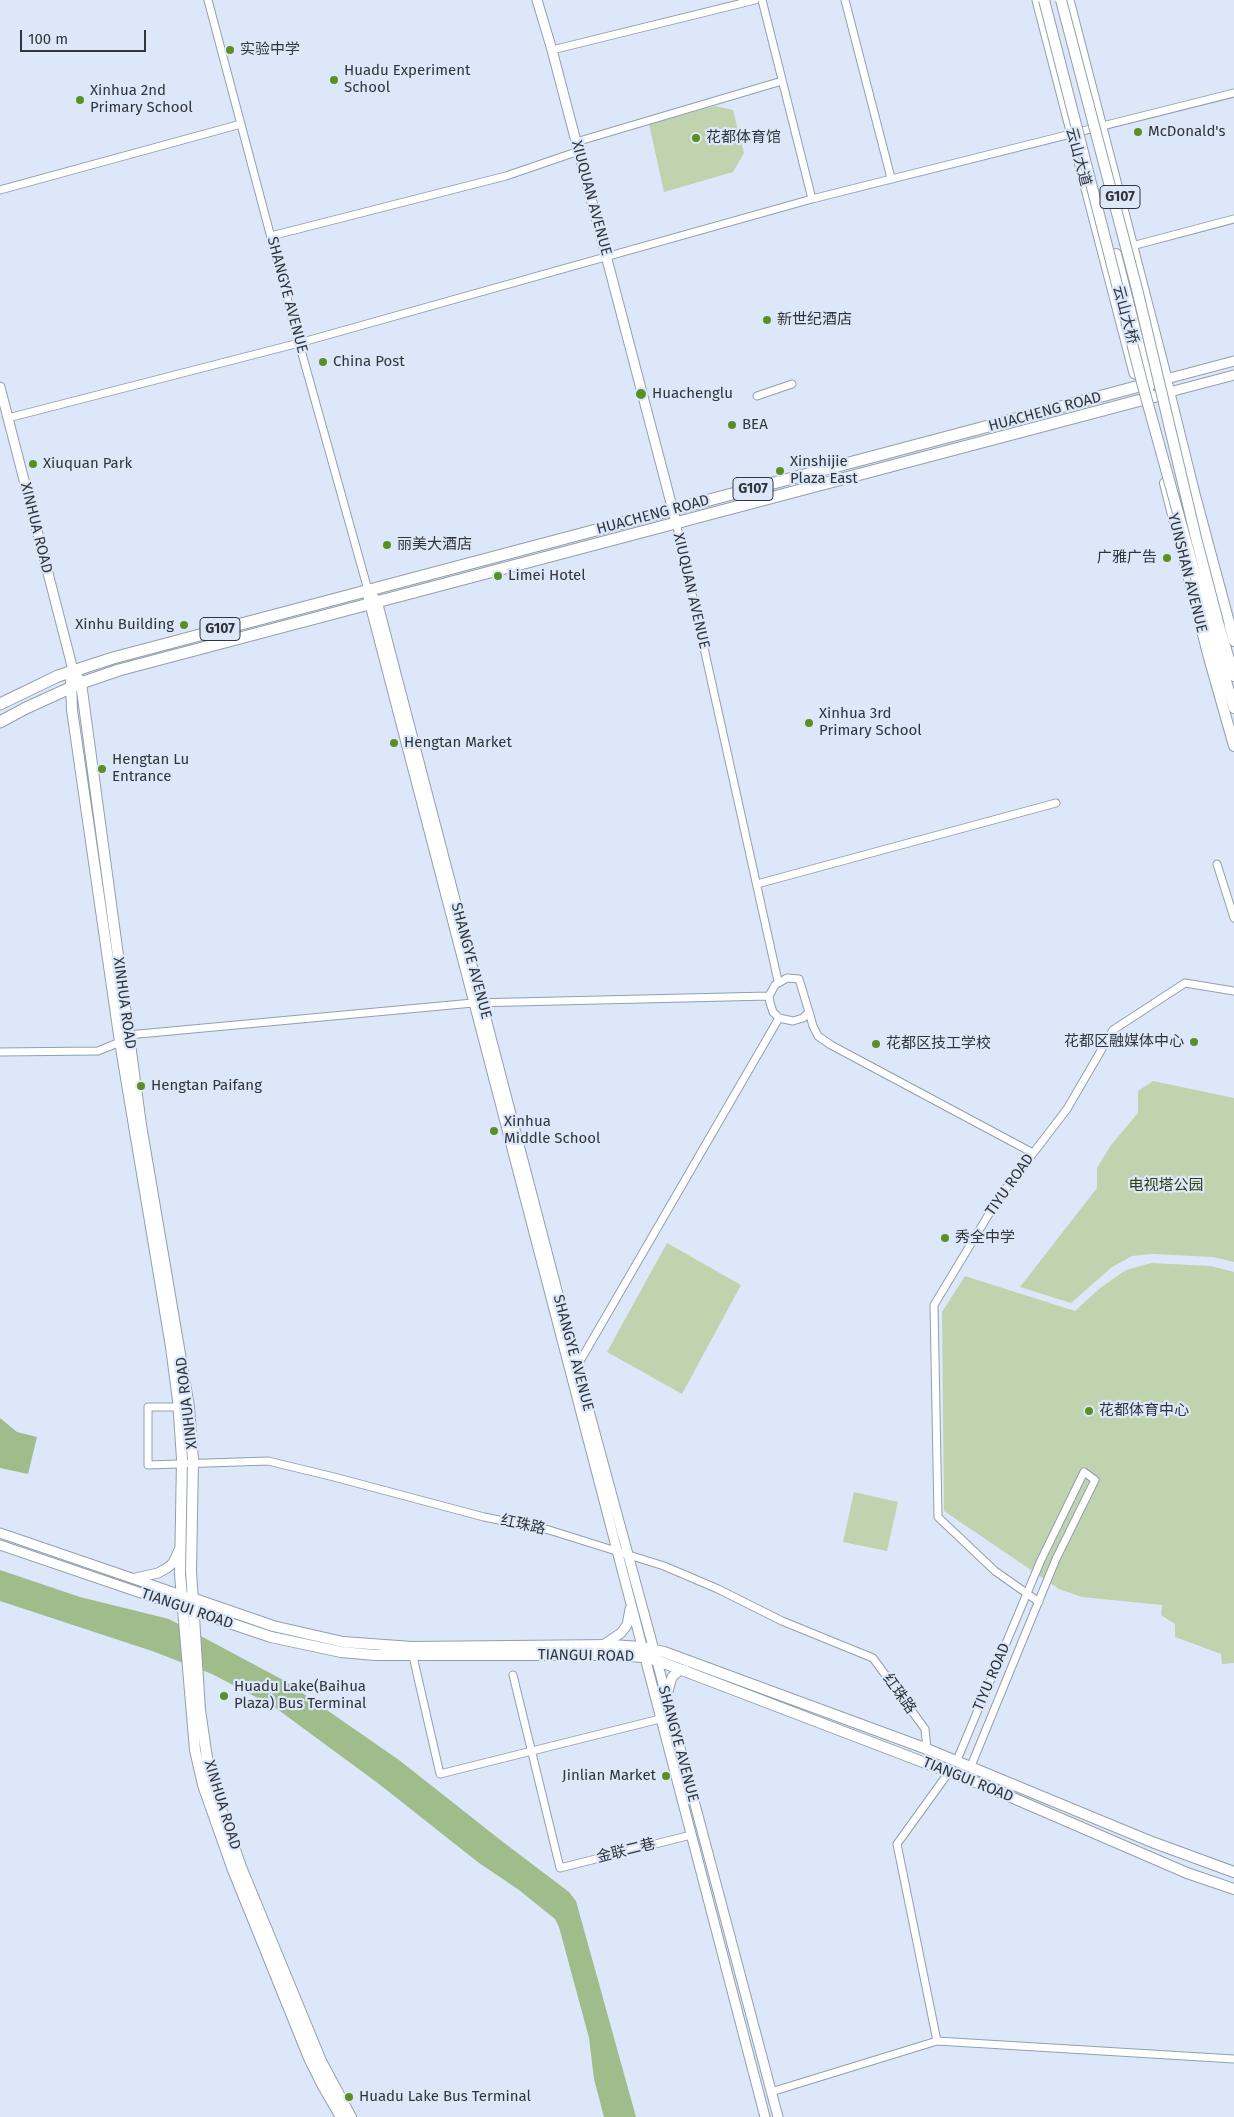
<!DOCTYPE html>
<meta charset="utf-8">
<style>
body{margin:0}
#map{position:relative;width:1234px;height:2117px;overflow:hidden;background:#dce8f9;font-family:"Fira Sans",sans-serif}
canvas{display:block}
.scale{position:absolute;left:20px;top:30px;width:126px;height:22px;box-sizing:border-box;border:2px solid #30353c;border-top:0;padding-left:6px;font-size:15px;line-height:18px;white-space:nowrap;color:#30353c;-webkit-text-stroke:4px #dce8f9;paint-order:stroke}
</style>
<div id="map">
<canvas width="1234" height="2117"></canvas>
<div class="scale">100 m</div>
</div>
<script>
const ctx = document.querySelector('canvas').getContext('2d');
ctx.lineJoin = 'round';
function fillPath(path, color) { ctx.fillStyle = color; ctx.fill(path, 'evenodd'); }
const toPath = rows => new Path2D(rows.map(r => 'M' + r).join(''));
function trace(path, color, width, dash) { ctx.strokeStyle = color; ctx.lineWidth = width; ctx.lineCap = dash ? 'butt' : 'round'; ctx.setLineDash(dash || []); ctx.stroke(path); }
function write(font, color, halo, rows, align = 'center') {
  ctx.font = font + ' "Fira Sans","Noto Sans SC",sans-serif'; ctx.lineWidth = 4.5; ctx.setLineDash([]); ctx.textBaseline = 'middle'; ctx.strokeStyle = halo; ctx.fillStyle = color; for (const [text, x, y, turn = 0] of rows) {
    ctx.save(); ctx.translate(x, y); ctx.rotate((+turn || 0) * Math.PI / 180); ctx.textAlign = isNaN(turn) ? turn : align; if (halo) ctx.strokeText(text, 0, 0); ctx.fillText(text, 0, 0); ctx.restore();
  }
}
const green = toPath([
 [715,106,733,110,744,153,733,172,664,192,649,124],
 [1153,1081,1234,1098,1234,1262,1213,1257,1153,1254,1132,1256,1112,1267,1071,1303,1020,1287,1097,1188,1097,1168,1111,1145,1138,1113,1138,1091],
 [667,1243,741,1285,682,1394,607,1352],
 [1151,1263,1211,1266,1234,1272,1234,1663,1222,1664,1221,1654,1175,1637,1175,1624,1161,1615,1162,1605,1082,1597,1059,1589,944,1511,942,1312,965,1276,1075,1311,1100,1288,1126,1270],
 [854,1492,898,1502,887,1551,843,1542]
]);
const forest = toPath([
 [0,1418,17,1432,37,1437,28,1474,0,1468],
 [0,1570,80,1597,169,1619,285,1681,399,1760,503,1842,569,1892,576,1901,636,2117,604,2117,594,2079,589,2038,559,1927,555,1919,519,1890,479,1863,379,1784,273,1706,212,1674,152,1651,0,1601]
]);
const minor = toPath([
 [208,0,299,343,368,590],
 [762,0,812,199],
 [845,0,891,178],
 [552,50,755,0],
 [576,142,782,81],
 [0,190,241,124],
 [271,236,506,176,579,151],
 [1132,246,1234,219],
 [757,396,792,384],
 [8,418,299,343,812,199,1234,93],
 [676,522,778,981],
 [1217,864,1234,918],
 [757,884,1056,803],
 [787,978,799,979,809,1012,803,1018,793,1021,779,1018,773,1012,770,1003,769,996,775,985,787,978],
 [809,1012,813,1026,818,1036,831,1045,1033,1153],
 [0,1052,98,1051,120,1042,128,1035,473,1003,769,996],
 [576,1368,779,1018],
 [182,1407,148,1407,148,1465,268,1461,334,1477,484,1517,549,1530,664,1566,718,1589,782,1621,873,1658,925,1729,927,1749],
 [1039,1602,995,1571,938,1517,934,1305,998,1199,1067,1109,1113,1030,1185,983,1234,991],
 [412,1652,440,1774,660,1719],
 [513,1675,560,1868,691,1835],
 [957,1760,1041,1560,1084,1472,1095,1480,1056,1559,971,1766],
 [937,2041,897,1844,949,1772],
 [771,2092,937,2041,1234,2059]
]);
const tertiary = toPath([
 [537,0,552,50,676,522],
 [1166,379,1234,361],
 [0,387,73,670],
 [1162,394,1234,375],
 [368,590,377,601,577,1367,654,1650,778,2117],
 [368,597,765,2117],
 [0,1533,181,1595],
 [0,1545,182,1607],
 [136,1578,158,1573,167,1568,173,1563,179,1550],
 [603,1645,621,1633,627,1625,630,1609],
 [667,1695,672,1677,679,1671,685,1670]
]);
const secondary = toPath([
 [1116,254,1149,384,1148,391],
 [1166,379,1194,492,1234,641],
 [1165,483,1208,654,1234,746],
 [1219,626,1234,676],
 [1210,628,1234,708],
 [73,670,81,683,141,1125,189,1407,193,1460,191,1571,200,1710,208,1765,218,1801,241,1867,321,2061,351,2117],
 [71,681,72,710,120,1042,171,1347,178,1400,182,1459,180,1574,195,1750,203,1785,233,1870,309,2058,323,2086,341,2117],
 [189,1597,273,1626,343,1642,412,1647,611,1645,641,1647,664,1652,927,1749,1152,1842,1234,1872],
 [188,1609,271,1637,341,1652,375,1655,611,1655,644,1657,661,1662,983,1785,1187,1873,1234,1889]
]);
const trunk = toPath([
 [1038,0,1135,373],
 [0,704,58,676,113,658,1166,379],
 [0,722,26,708,81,683,119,670,1160,395,1166,379,1068,0]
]);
const secondaryBridge = toPath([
 [1044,0,1144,390,1210,628],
 [1061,0,1137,289,1196,538,1219,626]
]);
const markers = [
 [230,50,5,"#5d8e24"],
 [334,80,5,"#5d8e24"],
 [80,100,5,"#5d8e24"],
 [1138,132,5,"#5d8e24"],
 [696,138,5,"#5d8e24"],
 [767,320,5,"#5d8e24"],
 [323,362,5,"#5d8e24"],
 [641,394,6,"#5d8e24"],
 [732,425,5,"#5d8e24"],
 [33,464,5,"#5d8e24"],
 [780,471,5,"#5d8e24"],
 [387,545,5,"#5d8e24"],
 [1167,558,5,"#5d8e24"],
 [498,576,5,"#5d8e24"],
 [184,625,5,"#5d8e24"],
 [809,723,5,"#5d8e24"],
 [394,743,5,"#5d8e24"],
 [102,769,5,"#5d8e24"],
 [1194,1042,5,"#5d8e24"],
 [876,1044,5,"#5d8e24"],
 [141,1086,5,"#5d8e24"],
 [494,1131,5,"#5d8e24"],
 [945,1238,5,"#5d8e24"],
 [1089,1411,5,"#5d8e24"],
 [224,1696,5,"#5d8e24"],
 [666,1776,5,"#5d8e24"],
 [349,2097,5,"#5d8e24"]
];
const shields = [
 [1120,197,40],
 [753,489,40],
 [220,629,40]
];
const shieldNames = [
 ["G107",1120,197],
 ["G107",753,489],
 ["G107",220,629]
];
const poiNames = [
 ["实验中学",240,50],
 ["Huadu Experiment",344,71],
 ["School",344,88],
 ["Xinhua 2nd",90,91],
 ["Primary School",90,108],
 ["McDonald's",1148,132],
 ["花都体育馆",706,138],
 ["新世纪酒店",777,320],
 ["China Post",333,362],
 ["Huachenglu",652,394],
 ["BEA",742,425],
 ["Xinshijie",790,462],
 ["Plaza East",790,479],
 ["Xiuquan Park",43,464],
 ["丽美大酒店",397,545],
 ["广雅广告",1157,558,"right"],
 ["Limei Hotel",508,576],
 ["Xinhu Building",174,625,"right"],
 ["Xinhua 3rd",819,714],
 ["Primary School",819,731],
 ["Hengtan Market",404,743],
 ["Hengtan Lu",112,760],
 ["Entrance",112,777],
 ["花都区融媒体中心",1184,1042,"right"],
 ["花都区技工学校",886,1044],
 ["Hengtan Paifang",151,1086],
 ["Xinhua",504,1122],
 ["Middle School",504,1139],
 ["秀全中学",955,1238],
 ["花都体育中心",1099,1411],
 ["Huadu Lake(Baihua",234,1687],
 ["Plaza) Bus Terminal",234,1704],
 ["Jinlian Market",656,1776,"right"],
 ["Huadu Lake Bus Terminal",359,2097]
];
const streetNames = [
 ["云山大道",1078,157,75],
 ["XIUQUAN AVENUE",591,198,75],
 ["SHANGYE AVENUE",287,295,75],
 ["云山大桥",1125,315,75],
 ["HUACHENG ROAD",1045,412,-15],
 ["HUACHENG ROAD",653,515,-15],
 ["XINHUA ROAD",36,528,76],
 ["YUNSHAN AVENUE",1187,573,76],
 ["XIUQUAN AVENUE",691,591,77],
 ["SHANGYE AVENUE",471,961,75],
 ["XINHUA ROAD",124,1003,82],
 ["TIYU ROAD",1010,1185,-55],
 ["SHANGYE AVENUE",573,1353,75],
 ["XINHUA ROAD",187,1403,-97],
 ["红珠路",523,1525,12],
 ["TIANGUI ROAD",187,1609,19],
 ["TIANGUI ROAD",586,1656,1],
 ["TIYU ROAD",992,1677,-67],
 ["红珠路",899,1694,54],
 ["SHANGYE AVENUE",678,1744,75],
 ["TIANGUI ROAD",968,1780,22],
 ["XINHUA ROAD",222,1805,73],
 ["金联二巷",626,1851,-14]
];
const parkNames = [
 ["电视塔公园",1166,1186]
];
fillPath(green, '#bfd3af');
fillPath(forest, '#a1bc8b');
trace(minor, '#939fae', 9);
trace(tertiary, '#939fae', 11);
trace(secondary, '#939fae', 12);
trace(trunk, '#939fae', 13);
trace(minor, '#fff', 7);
trace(tertiary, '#fff', 9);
trace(secondary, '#fff', 10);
trace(trunk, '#fff', 11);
trace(secondaryBridge, '#939fae', 12, []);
trace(secondaryBridge, '#fff', 10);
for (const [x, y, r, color] of markers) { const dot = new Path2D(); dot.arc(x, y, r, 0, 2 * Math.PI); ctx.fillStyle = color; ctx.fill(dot); trace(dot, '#dce8f9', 2); }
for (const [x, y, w] of shields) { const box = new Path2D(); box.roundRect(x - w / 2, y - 11.5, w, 23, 4); ctx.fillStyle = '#dce8f9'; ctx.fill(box); trace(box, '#30353c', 1); }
write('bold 14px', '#30353c', null, shieldNames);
write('15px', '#30353c', '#dce8f9', poiNames, 'left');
write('15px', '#30353c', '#dce8f9', streetNames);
write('15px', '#28410d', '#dce8f9', parkNames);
</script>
